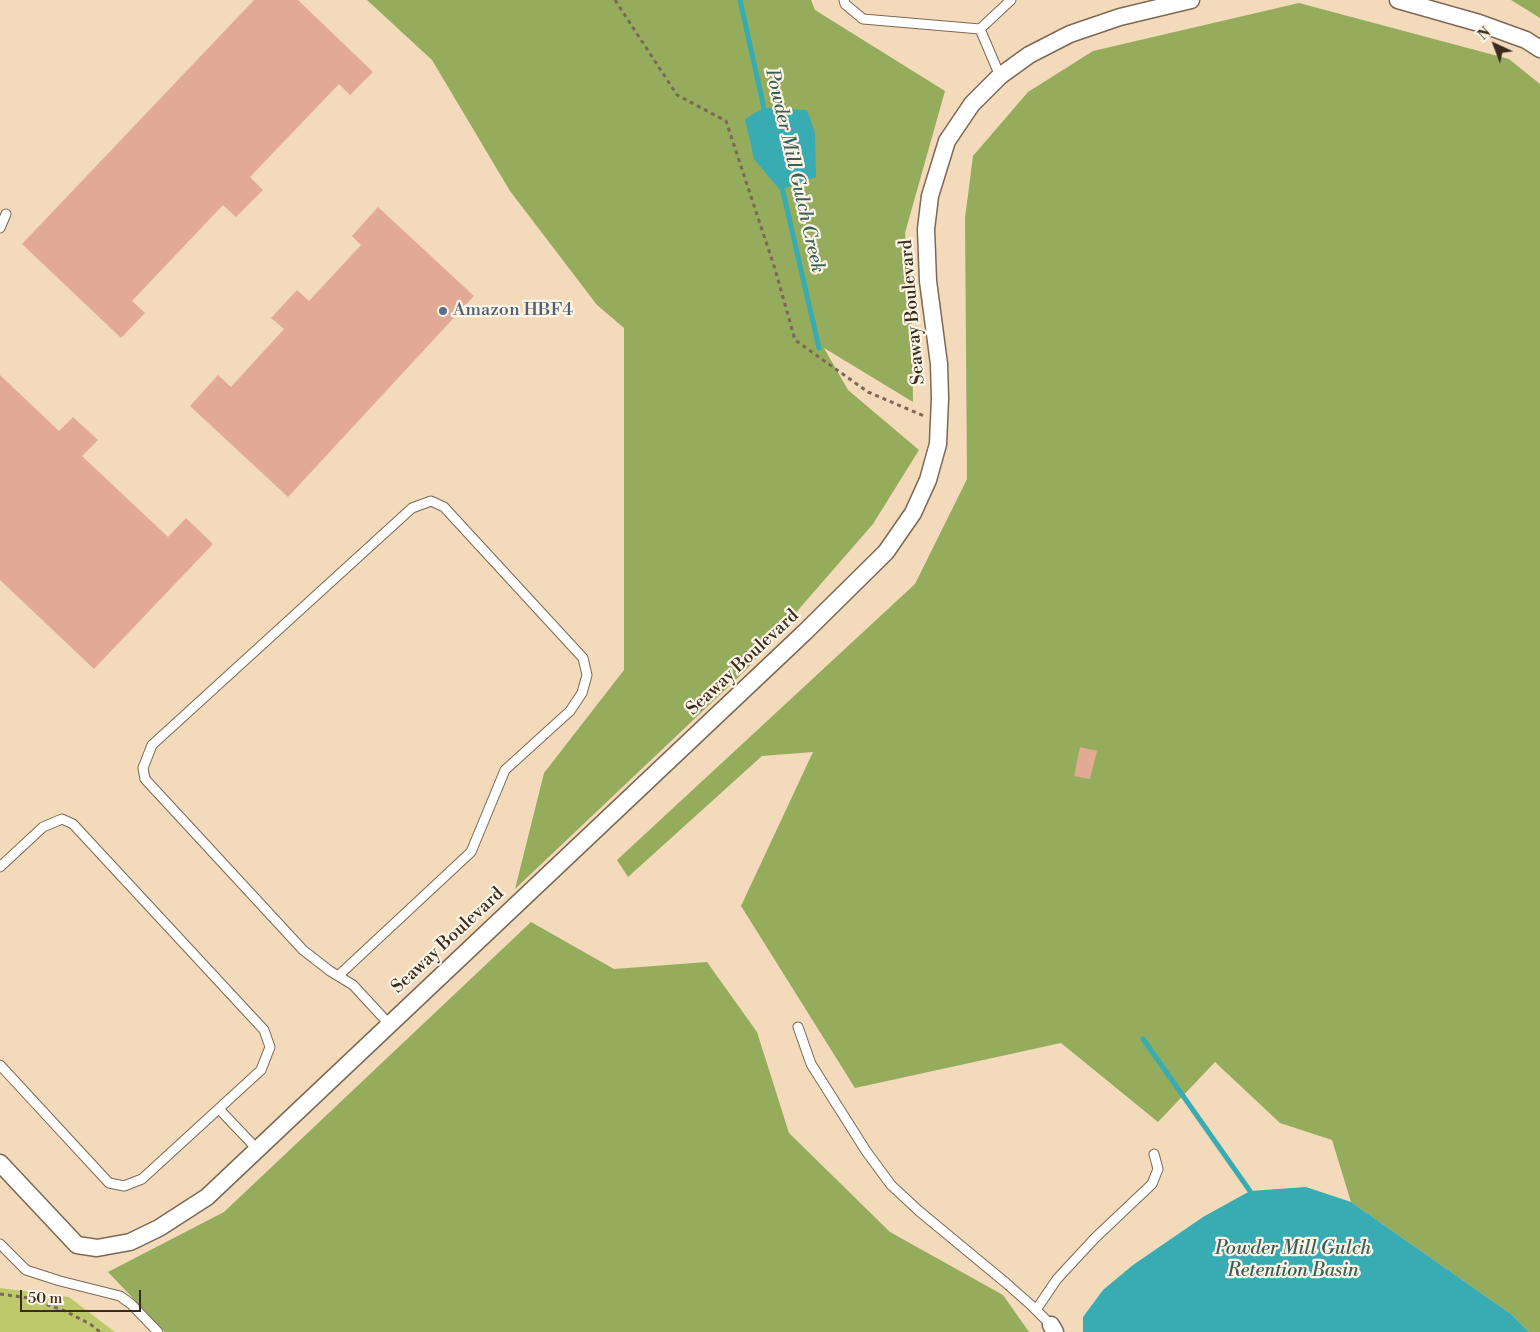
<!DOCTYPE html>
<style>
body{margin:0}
#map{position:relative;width:1540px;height:1332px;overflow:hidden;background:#f3dabb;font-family:"Libre Bodoni",serif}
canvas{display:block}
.north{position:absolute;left:1470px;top:20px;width:50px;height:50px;-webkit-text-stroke:4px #fcf5e5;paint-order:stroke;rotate:317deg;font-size:14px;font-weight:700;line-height:20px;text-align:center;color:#3b2a1e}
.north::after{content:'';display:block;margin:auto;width:18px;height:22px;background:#3b2a1e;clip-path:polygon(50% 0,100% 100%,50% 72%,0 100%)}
.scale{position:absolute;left:20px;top:1290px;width:121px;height:22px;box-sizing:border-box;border:2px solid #3b2a1e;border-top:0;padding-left:6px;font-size:15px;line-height:18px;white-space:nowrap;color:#3b2a1e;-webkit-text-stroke:4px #fcf5e5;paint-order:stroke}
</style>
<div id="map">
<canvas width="1540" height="1332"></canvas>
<div class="north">N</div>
<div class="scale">50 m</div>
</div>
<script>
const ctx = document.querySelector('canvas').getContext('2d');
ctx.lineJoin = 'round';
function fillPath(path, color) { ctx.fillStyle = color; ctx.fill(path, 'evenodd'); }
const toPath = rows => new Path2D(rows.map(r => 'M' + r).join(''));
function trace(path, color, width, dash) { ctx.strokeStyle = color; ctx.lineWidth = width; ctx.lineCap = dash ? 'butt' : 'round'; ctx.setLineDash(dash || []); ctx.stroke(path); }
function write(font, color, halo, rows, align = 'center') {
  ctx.font = font + ' "Libre Bodoni",serif'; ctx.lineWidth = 4.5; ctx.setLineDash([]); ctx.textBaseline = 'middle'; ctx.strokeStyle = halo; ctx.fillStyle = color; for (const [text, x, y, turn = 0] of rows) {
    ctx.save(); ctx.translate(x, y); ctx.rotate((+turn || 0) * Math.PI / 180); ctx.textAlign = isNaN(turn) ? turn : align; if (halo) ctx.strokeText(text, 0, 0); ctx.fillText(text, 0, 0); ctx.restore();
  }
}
const green = toPath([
 [0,1288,69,1297,115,1332,0,1332]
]);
const forest = toPath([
 [367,0,811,0,815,10,945,91,905,233,912,327,913,402,824,348,848,390,919,450,873,524,746,670,515,889,544,773,624,670,624,328,597,305,510,191,432,60],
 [1511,0,1540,0,1540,18],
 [1299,3,1509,59,1540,84,1540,1332,1529,1332,1511,1314,1351,1202,1332,1140,1280,1123,1215,1062,1158,1122,1061,1043,855,1088,741,906,813,752,762,756,628,877,617,860,915,584,967,479,965,218,973,156,1028,92,1093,51],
 [531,922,614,969,707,962,757,1032,789,1133,890,1232,1003,1295,1029,1332,165,1332,108,1272,224,1212]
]);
const water = toPath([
 [763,108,807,110,815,133,816,177,780,190,754,159,745,119],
 [1306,1187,1351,1202,1511,1314,1529,1332,1083,1332,1083,1317,1103,1290,1133,1265,1203,1217,1250,1191]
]);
const stream = toPath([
 [740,0,765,113],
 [781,183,819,348],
 [1143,1039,1250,1191]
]);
const building = toPath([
 [254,0,298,0,373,72,350,95,339,84,250,177,263,190,236,217,223,205,132,301,145,313,121,338,22,244],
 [378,207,474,296,288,497,190,406,218,375,231,387,284,329,271,318,297,290,309,301,361,245,352,236],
 [0,375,59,431,73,417,98,440,82,456,168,537,186,518,213,544,94,669,0,580],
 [1080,747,1097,751,1090,779,1074,776]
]);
const path = toPath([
 [615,0,677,95,726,121,775,269,795,340,868,392,924,416],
 [0,1294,29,1298,65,1311,90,1324,100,1332]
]);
const service = toPath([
 [844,0,845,4,863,19,980,29,1011,0],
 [980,29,1000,76],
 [0,228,6,214],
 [0,867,43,827,62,819,73,824,264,1030,270,1047,261,1070,142,1179,124,1186,109,1183,0,1065],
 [338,976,471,852,505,770,570,711,582,693,587,675,583,658,444,507,431,501,412,508,152,745,143,768,145,779,303,950,330,971,353,985,389,1024],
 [798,1027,811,1064,866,1151,891,1185,919,1211,1006,1283,1032,1306,1051,1325],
 [219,1109,257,1149],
 [0,1244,26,1270,60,1281,120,1296,131,1304,158,1332],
 [1036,1310,1057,1279,1095,1238,1152,1184,1158,1169,1154,1154]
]);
const minor = toPath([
 [1398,0,1479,23,1526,40,1540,49],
 [0,1163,77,1245,97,1248,130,1242,159,1228,207,1197,805,632,886,552,913,513,928,480,938,444,940,398,939,364,928,281,926,229,930,196,947,141,972,104,1000,76,1029,55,1070,34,1120,17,1191,0],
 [1051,1325,1055,1332]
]);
const markers = [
 [443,311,5,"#5c6f8a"]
];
const serviceNames = [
 ["Amazon HBF4",453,311]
];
const streetNames = [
 ["Seaway Boulevard",913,312,-95],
 ["Seaway Boulevard",743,663,-43],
 ["Seaway Boulevard",448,941,-43]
];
const waterNames = [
 ["Powder Mill Gulch Creek",794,171,77],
 ["Powder Mill Gulch",1293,1249],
 ["Retention Basin",1293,1271]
];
fillPath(green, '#bcc869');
fillPath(forest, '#95ac5d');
fillPath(water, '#39abb2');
trace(stream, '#39abb2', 5);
fillPath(building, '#e2aa94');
trace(service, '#7b6855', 11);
trace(minor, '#7b6855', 19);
trace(path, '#7b6855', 3, [4, 4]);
trace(service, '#fff', 9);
trace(minor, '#fff', 16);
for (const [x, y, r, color] of markers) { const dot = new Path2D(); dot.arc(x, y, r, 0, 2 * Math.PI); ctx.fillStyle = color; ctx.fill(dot); trace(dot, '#fcf5e5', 2); }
write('18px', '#4e5e75', '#fcf5e5', serviceNames, 'left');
write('18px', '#3b2a1e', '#fcf5e5', streetNames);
write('italic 19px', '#3a5e59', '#fcf5e5', waterNames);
</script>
